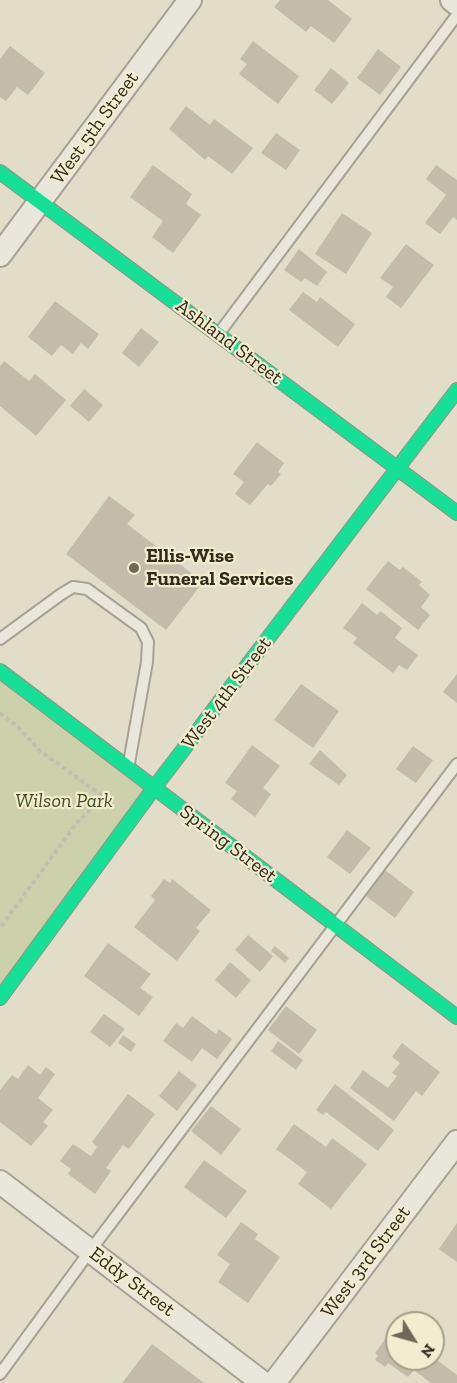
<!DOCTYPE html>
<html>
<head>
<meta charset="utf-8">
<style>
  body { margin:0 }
  #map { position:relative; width:457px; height:1383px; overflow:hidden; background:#e1ddc9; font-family:"Zilla Slab",serif }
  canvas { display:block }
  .north { position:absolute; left:385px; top:1311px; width:60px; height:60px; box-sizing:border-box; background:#f3ecce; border:2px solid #a69e87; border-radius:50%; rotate:127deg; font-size:16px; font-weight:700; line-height:24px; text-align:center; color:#322a1c }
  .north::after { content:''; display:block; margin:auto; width:21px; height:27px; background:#6f6959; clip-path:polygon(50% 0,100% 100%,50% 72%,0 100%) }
</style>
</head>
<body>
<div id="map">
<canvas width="457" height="1383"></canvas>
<div class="north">N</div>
</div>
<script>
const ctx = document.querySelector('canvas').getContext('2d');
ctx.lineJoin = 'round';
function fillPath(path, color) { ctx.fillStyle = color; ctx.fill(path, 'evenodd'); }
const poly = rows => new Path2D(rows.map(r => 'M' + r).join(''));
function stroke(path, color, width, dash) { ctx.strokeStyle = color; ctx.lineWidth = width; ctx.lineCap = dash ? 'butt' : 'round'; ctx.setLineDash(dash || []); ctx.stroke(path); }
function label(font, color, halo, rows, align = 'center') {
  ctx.font = font + ' "Zilla Slab",serif'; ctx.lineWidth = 4.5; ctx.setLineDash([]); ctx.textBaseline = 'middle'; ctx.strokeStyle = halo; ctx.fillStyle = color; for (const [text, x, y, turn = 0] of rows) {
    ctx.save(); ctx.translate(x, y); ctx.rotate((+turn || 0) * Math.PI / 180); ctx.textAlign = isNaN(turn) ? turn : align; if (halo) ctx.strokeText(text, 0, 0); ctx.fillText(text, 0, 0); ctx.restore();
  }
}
fillPath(poly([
  [0,671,154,788,0,998]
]), '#ccd1ac');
fillPath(poly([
  [280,0,328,0,352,19,334,43,311,26,306,32,274,7],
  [253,41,299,76,278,104,239,74,247,64,240,59],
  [10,46,45,73,28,95,17,87,6,101,0,97,0,59],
  [378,49,401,67,380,95,357,78],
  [331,68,349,83,332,104,314,90],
  [186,106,210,125,214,119,253,148,232,174,208,156,205,160,169,129],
  [276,133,300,150,286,170,261,153],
  [153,165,192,194,186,204,201,215,173,253,152,237,163,221,130,197],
  [436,165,457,180,457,220,453,217,440,234,425,223,446,195,426,179],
  [342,213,372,233,346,274,315,254],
  [406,244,434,265,401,308,386,297,393,287,380,278],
  [299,249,327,272,317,286,305,278,301,282,284,270],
  [303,292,317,302,320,297,355,324,338,347,289,310],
  [55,301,99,334,88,349,81,343,73,354,61,345,52,356,28,337],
  [141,328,159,342,139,367,122,353],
  [4,361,29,381,35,374,66,400,36,436,0,406,0,366],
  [84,389,103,405,89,422,70,406],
  [257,442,284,463,278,472,281,474,271,486,268,484,250,505,235,494,244,482,233,474],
  [109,496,135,515,127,524,203,582,166,630,66,554],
  [388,561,400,570,403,567,422,582,419,585,430,595,421,607,430,615,418,630,366,589],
  [362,603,377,615,380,611,402,628,395,638,418,655,407,670,399,665,393,673,353,643,357,638,343,628],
  [457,674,457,703,443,692],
  [301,684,339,711,313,748,274,720],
  [252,745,280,766,263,788,271,794,255,817,231,799,237,791,225,783],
  [413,746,433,760,416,783,396,769],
  [320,750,347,775,339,785,309,764],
  [347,830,371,848,350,874,327,857],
  [385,870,414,892,395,918,366,896],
  [164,879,170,883,172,879,211,910,196,928,200,931,177,961,134,927,155,900,151,896],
  [248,935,273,956,260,972,235,950],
  [108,943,151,974,140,988,153,997,139,1016,84,976],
  [275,946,289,958,285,963,271,951],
  [230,962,251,980,236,998,215,980],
  [286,1006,317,1030,299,1054,268,1030],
  [104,1014,125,1029,110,1047,90,1032],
  [192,1016,216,1034,219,1029,232,1039,217,1059,202,1048,192,1062,163,1041,176,1023,183,1028],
  [123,1035,136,1044,131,1052,118,1043],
  [278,1041,303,1060,296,1070,271,1051],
  [402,1043,440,1072,422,1096,416,1091,394,1121,350,1088,363,1070,388,1088,397,1076,392,1073,400,1063,392,1057],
  [28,1065,40,1075,46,1067,55,1074,38,1098,53,1110,43,1122,48,1126,31,1146,0,1122,0,1090,12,1075,18,1079],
  [179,1071,197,1085,177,1111,159,1096],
  [335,1084,394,1130,378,1151,326,1112,323,1115,316,1110],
  [128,1094,155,1114,129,1149,123,1145,106,1168,111,1171,95,1194,68,1174,71,1169,60,1161,73,1144,91,1156,97,1147,92,1142],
  [211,1106,241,1129,221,1155,191,1131],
  [294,1124,326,1147,332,1138,367,1164,331,1209,298,1184,307,1172,276,1149],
  [204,1160,247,1191,226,1218,184,1187],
  [241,1222,258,1234,255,1239,280,1257,248,1303,218,1282,230,1264,217,1255],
  [457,1223,457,1262,439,1249],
  [395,1326,397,1327,397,1359,433,1359,433,1357,457,1375,457,1383,431,1383,414,1370,408,1377,388,1363,385,1367,375,1360,378,1356,375,1353],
  [152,1344,204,1383,122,1383]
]), '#c4bbaa');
const lane = poly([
  [220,332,457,15],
  [0,639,60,595,73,587,87,589,141,628,148,642,147,662,129,763],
  [0,1374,90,1251,457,764]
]);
const street = poly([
  [452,0,457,4],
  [0,255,190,0],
  [0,1182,263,1383],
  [274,1383,457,1142]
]);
const fast = poly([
  [0,172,457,513],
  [0,671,457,1017],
  [0,998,154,788,457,390]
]);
stroke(lane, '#a6a193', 14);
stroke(street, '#a6a193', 26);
stroke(fast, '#959183', 16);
stroke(poly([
  [0,713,17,726,40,751,107,799,90,810,76,824,0,928]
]), '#c2beb2', 4, [4.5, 3]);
stroke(lane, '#e9e6db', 10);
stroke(street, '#e9e6db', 22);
stroke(fast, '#16e098', 14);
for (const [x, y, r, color] of [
  [134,568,6,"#6f6959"]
]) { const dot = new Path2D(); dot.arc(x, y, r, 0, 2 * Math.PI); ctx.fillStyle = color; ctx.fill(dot); stroke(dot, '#f3ecce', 2); }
label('20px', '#322a1c', '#f3ecce', [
  ["West 5th Street",95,128,-54],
  ["Ashland Street",229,342,37],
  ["West 4th Street",227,693,-53],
  ["Spring Street",228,844,37],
  ["West 3rd Street",366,1262,-53],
  ["Eddy Street",132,1282,37]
]);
label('bold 20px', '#322a1c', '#f3ecce', [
  ["Ellis-Wise",146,556],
  ["Funeral Services",146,579]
], 'left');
label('italic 20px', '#3e4e24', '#f3ecce', [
  ["Wilson Park",64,801]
]);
</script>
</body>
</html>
